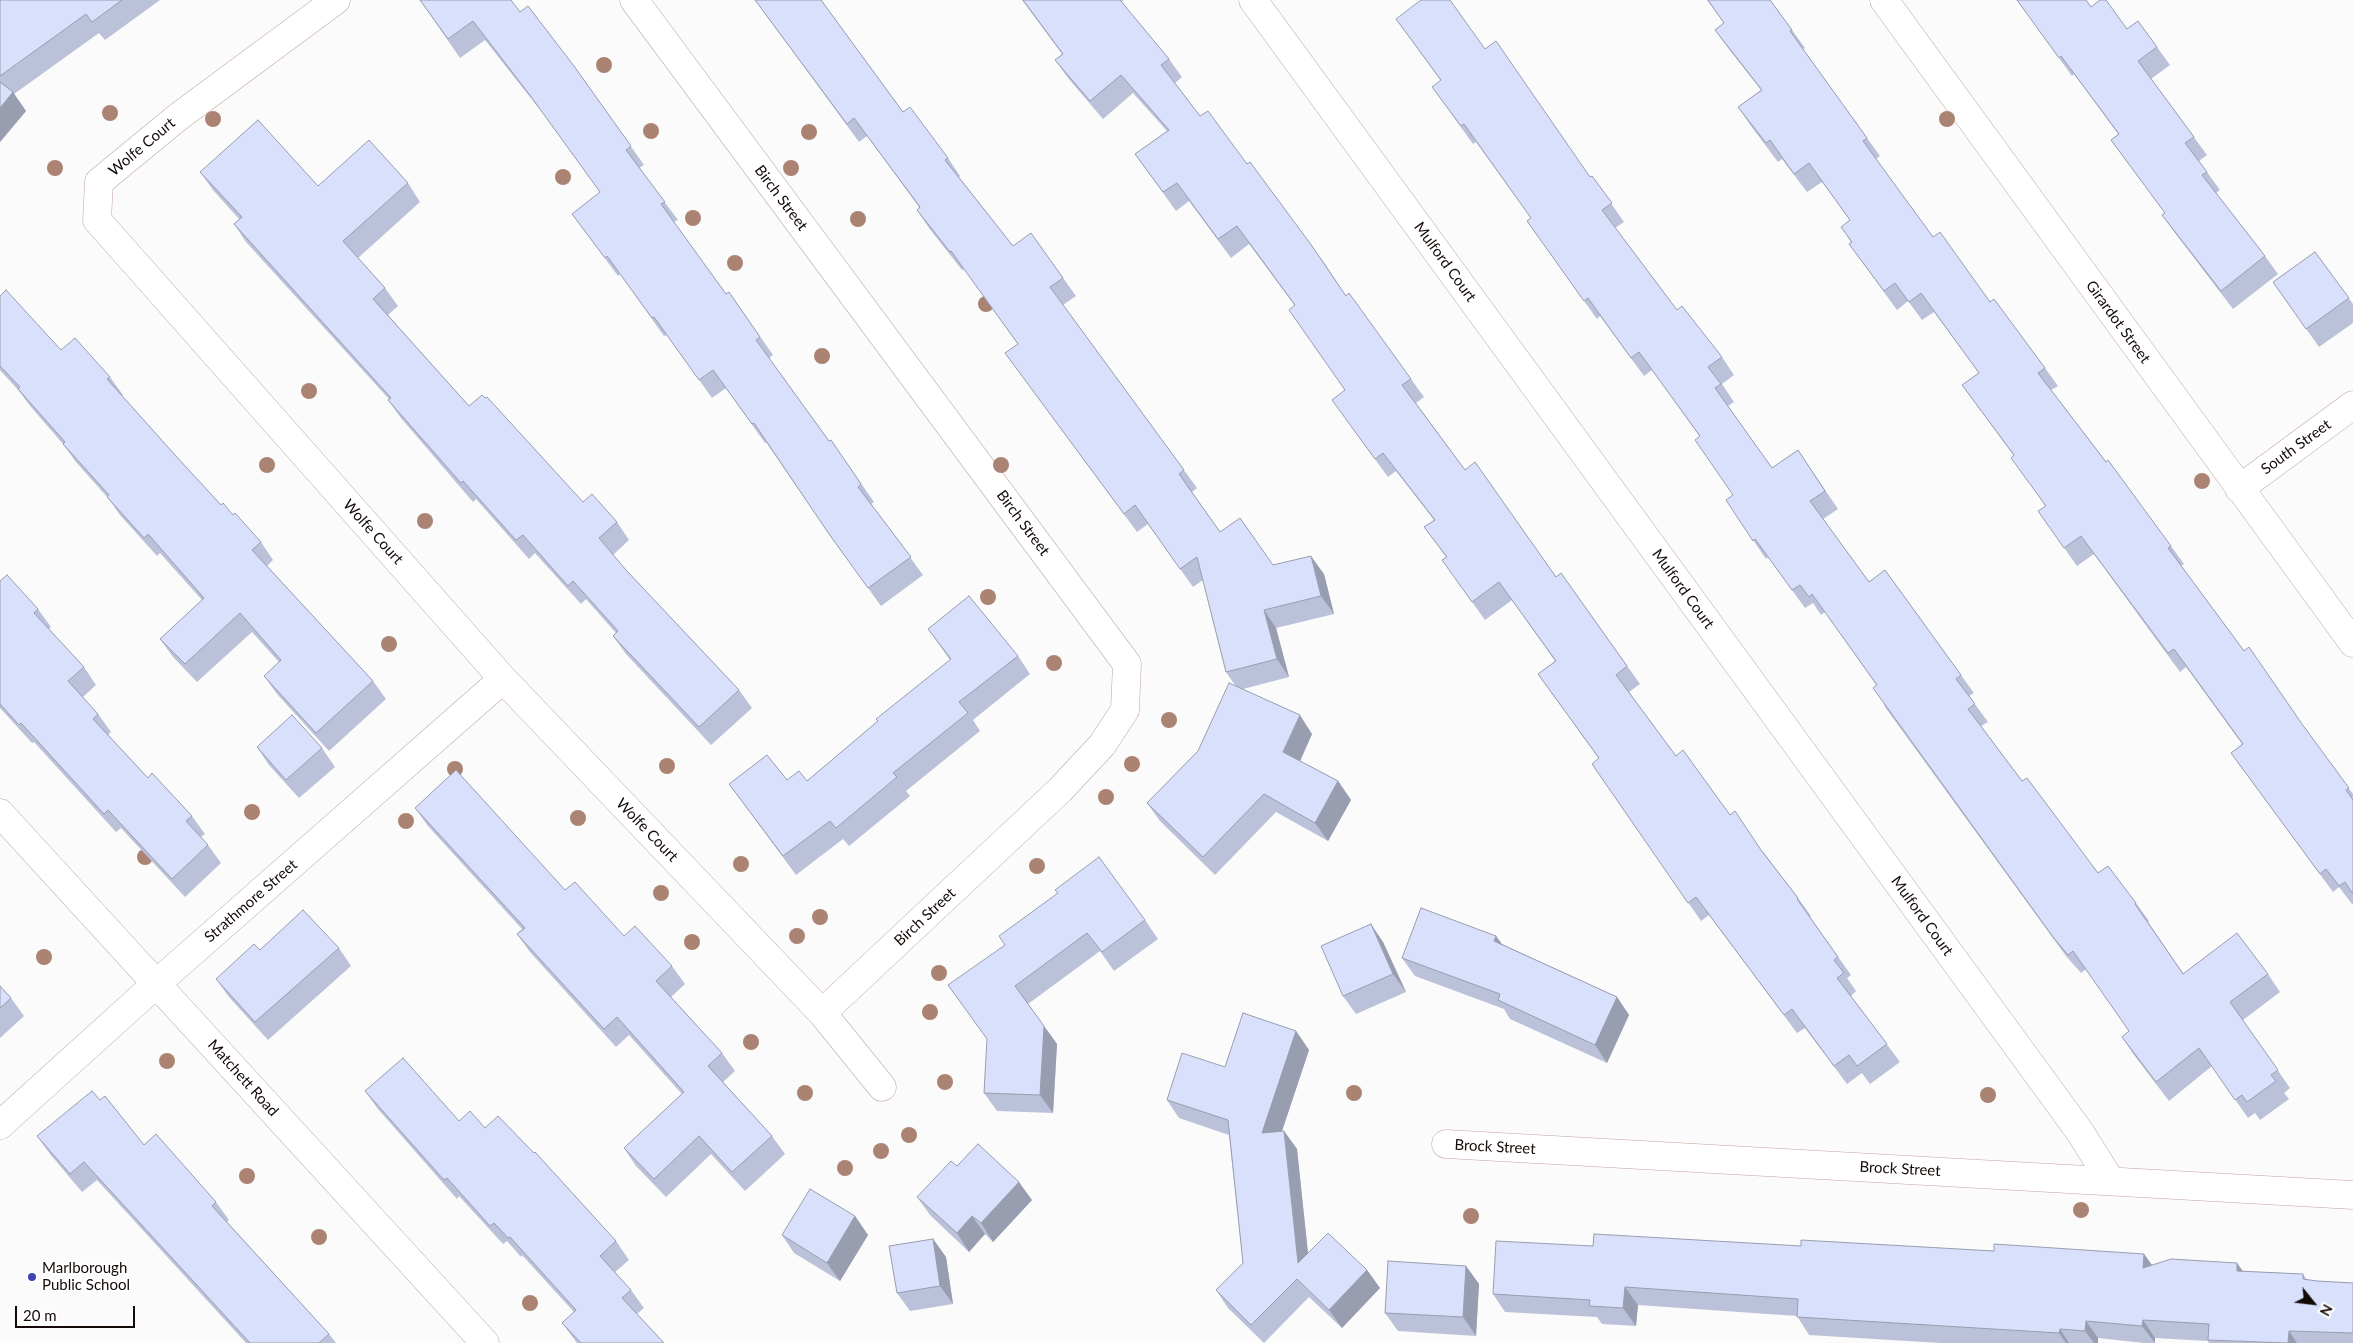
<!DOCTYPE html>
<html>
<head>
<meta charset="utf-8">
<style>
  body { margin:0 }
  #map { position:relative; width:2353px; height:1343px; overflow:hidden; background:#fbfbfb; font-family:Lato,sans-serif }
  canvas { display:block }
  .north { position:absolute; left:2288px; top:1278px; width:50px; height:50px; -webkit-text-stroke:4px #fff; paint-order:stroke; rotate:119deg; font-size:14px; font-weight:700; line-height:20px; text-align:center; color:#140a07 }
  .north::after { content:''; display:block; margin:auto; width:18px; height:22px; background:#140a07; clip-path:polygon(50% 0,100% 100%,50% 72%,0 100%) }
  .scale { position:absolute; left:15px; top:1306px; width:120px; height:22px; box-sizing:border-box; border:2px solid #140a07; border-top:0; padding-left:6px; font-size:15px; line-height:18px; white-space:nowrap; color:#140a07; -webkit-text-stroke:4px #fff; paint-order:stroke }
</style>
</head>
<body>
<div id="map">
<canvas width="2353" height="1343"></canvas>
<div class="north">N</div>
<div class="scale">20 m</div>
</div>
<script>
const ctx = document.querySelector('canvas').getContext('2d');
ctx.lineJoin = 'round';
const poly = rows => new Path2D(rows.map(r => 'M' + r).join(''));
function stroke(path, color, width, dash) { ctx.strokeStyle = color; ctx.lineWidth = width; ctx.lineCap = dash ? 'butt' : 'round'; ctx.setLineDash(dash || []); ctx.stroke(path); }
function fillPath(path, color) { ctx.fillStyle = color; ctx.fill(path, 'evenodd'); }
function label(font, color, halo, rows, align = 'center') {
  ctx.font = font + ' Lato,sans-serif'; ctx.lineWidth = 4; ctx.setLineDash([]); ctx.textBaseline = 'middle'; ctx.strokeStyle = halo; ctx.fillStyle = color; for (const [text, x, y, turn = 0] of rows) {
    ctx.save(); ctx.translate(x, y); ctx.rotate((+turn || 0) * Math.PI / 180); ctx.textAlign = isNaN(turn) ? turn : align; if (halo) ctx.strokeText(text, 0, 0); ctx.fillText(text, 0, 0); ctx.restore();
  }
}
const street = poly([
  [336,0,178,117,99,182,97,220,503,679,822,1013,882,1087],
  [634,0,1127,664,1125,710,1102,745,1060,790,822,1013],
  [1253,0,2080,1132,2110,1180],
  [1884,0,2353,643],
  [2239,489,2353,405],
  [0,813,485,1343],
  [0,1125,156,984,503,679],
  [1446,1144,2353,1195]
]);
stroke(street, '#c3a59b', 29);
stroke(street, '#fff', 28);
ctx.fillStyle = '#ab8372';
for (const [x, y] of [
  [604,65],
  [110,113],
  [213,119],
  [1947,119],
  [651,131],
  [809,132],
  [55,168],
  [791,168],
  [563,177],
  [693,218],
  [858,219],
  [735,263],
  [986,304],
  [822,356],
  [309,391],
  [267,465],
  [1001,465],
  [2202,481],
  [425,521],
  [988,597],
  [389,644],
  [1054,663],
  [1169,720],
  [1132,764],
  [667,766],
  [455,769],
  [1106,797],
  [252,812],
  [578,818],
  [406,821],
  [145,857],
  [741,864],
  [1037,866],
  [661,893],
  [820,917],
  [797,936],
  [692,942],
  [44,957],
  [939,973],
  [930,1012],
  [751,1042],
  [167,1061],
  [945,1082],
  [805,1093],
  [1354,1093],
  [1988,1095],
  [909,1135],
  [881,1151],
  [845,1168],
  [247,1176],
  [2081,1210],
  [1471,1216],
  [319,1237],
  [530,1303]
]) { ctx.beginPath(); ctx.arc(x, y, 8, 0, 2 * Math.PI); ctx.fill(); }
fillPath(poly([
  [0,0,160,0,105,40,99,33,14,94,26,111,0,142],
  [420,0,520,12,574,66,644,165,639,168,678,220,674,222,726,294,729,292,773,355,769,358,829,441,831,440,874,502,871,504,923,575,881,606,829,534,766,442,765,443,726,388,712,398,667,335,664,336,620,274,618,276,572,214,600,192,545,116,485,40,460,58],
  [755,0,821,0,903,112,948,158,960,176,959,177,1013,246,1031,233,1076,296,1063,305,1197,488,1192,492,1220,532,1273,565,1324,574,1334,614,1276,628,1289,677,1243,689,1312,734,1300,761,1338,781,1351,800,1328,841,1276,812,1215,875,1160,821,1147,803,1198,751,1235,685,1226,672,1203,580,1193,587,1148,524,1137,532,1005,353,1018,344,964,269,962,270,929,228,917,210,919,207,867,136,859,142],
  [1022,0,1124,0,1121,2,1169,59,1182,77,1175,83,1200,116,1247,164,1325,264,1346,296,1411,379,1424,397,1416,403,1465,470,1556,577,1561,573,1640,684,1629,692,1676,756,1764,853,1798,898,1811,916,1810,917,1851,975,1847,978,1856,991,1851,996,1900,1062,1870,1084,1862,1073,1847,1084,1805,1028,1797,1033,1709,915,1701,921,1592,764,1599,759,1538,674,1555,661,1512,600,1485,620,1442,560,1446,557,1424,527,1434,520,1396,471,1388,477,1345,418,1345,390,1295,306,1249,244,1231,258,1189,201,1176,211,1135,154,1167,131,1133,93,1103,119,1068,78,1055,60,1062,54],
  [1707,0,1770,0,1792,30,1805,48,1803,49,1880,156,1876,159,1933,237,1990,302,2045,368,2058,386,2051,390,2171,546,2184,564,2181,566,2236,640,2305,729,2353,794,2353,904,2352,904,2339,887,2333,892,2231,753,2242,744,2186,667,2180,672,2094,554,2077,566,2051,529,2045,506,2014,456,1962,385,1979,373,1934,312,1922,320,1908,301,1897,310,1849,244,1851,242,1841,227,1850,220,1822,182,1807,192,1782,159,1778,162,1751,126,1738,107,1761,90,1728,48,1715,30,1724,23],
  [2017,0,2086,0,2091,7,2127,29,2138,21,2170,65,2151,79,2207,155,2199,161,2220,190,2216,193,2265,256,2278,274,2233,309,2175,233,2162,215,2165,213,2111,140,2118,134,2074,74,2072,76],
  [1396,19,1485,49,1590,177,1592,176,1624,222,1615,228,1677,310,1722,357,1734,375,1722,384,1734,402,1728,406,1772,468,1798,450,1838,509,1823,519,1869,582,1885,570,1974,693,1969,696,1988,722,1981,726,2022,781,2098,873,2136,903,2149,921,2148,922,2183,973,2268,974,2280,992,2243,1020,2290,1088,2284,1093,2289,1099,2260,1120,2255,1113,2248,1118,2212,1066,2169,1101,2134,1055,2122,1037,2129,1031,2086,969,2081,973,2066,956,1885,707,1877,686,1825,612,1821,615,1813,603,1805,608,1768,557,1766,559,1726,500,1733,495,1700,437,1652,370,1644,376,1600,316,1597,319,1527,221,1531,218,1476,142,1473,144,1432,87,1441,81],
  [200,172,318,186,408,183,420,202,358,258,385,288,398,306,388,315,469,406,583,502,617,522,629,540,613,555,626,570,739,690,752,708,711,745,626,654,613,636,616,633,586,599,581,604,535,553,529,559,476,499,473,502,401,418,388,400,389,399,246,242,234,224,239,219,213,190],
  [2315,252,2353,304,2353,323,2319,347,2273,282],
  [0,296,61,350,110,377,123,395,122,396,175,455,221,505,233,515,261,542,273,560,267,566,373,681,386,699,329,751,277,694,264,676,279,662,252,632,197,682,173,657,160,639,202,600,160,553,157,556,120,515,108,498,76,462,63,444,31,407,19,391,0,370],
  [0,581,38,609,51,627,49,629,84,667,96,685,83,697,98,714,111,732,108,735,148,778,192,816,205,834,201,837,208,845,221,863,185,897,121,828,116,832,34,742,32,743,0,708],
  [928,629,1018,656,1030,674,973,720,980,731,906,791,910,796,849,846,843,839,796,875,729,784,807,781,950,660],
  [257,747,322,748,335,767,299,798,269,765],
  [415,808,565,890,624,936,672,966,685,984,671,997,722,1053,735,1071,723,1082,772,1136,785,1154,745,1191,711,1154,666,1197,636,1166,624,1148,682,1094,629,1035,616,1047,530,952,517,934,522,929,428,826],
  [1145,920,1158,939,1114,971,1100,951,1028,1004,1057,1044,1053,1113,997,1111,984,1093,1005,945],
  [1496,936,1502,944,1617,997,1629,1015,1607,1063,1510,1019,1504,1009,1415,976,1402,958],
  [1383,942,1406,992,1356,1014,1343,996],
  [339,948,351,966,268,1040,229,997,216,979,260,950],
  [0,986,11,998,24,1016,0,1038],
  [1296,1031,1309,1050,1282,1131,1284,1131,1297,1149,1308,1253,1367,1270,1380,1288,1342,1328,1309,1297,1264,1343,1228,1308,1216,1290,1243,1263,1229,1135,1179,1118,1167,1100,1225,1067],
  [365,1091,459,1121,485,1128,616,1241,629,1260,615,1272,631,1290,644,1308,637,1314,664,1343,577,1343,562,1323,574,1312,522,1255,521,1257,507,1241,503,1244,459,1196,457,1199,378,1109],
  [100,1100,144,1145,216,1202,229,1220,227,1222,329,1334,336,1343,246,1343,97,1180,82,1192,50,1154,37,1136],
  [957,1166,1032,1200,993,1242,985,1234,969,1252,930,1215,917,1197],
  [855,1216,868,1235,840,1281,794,1253,782,1235],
  [933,1239,946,1257,953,1304,910,1311,897,1293],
  [1593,1246,1801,1246,1994,1251,2144,1254,2152,1265,2243,1271,2303,1274,2307,1280,2317,1281,2353,1283,2353,1343,2209,1343,2208,1341,2155,1338,2155,1343,2144,1343,2098,1338,2098,1343,1941,1343,1809,1335,1797,1316,1638,1305,1636,1326,1602,1324,1597,1317,1505,1312,1493,1294],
  [1466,1266,1479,1284,1476,1336,1398,1331,1385,1313]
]), '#bbc1d8');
fillPath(poly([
  [13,92,26,111,0,142,0,108],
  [1311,556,1324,574,1334,614,1321,596],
  [1264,610,1276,628,1289,677,1277,659],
  [1300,715,1312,734,1296,770,1283,752],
  [1338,781,1351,800,1328,841,1315,823],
  [1371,924,1383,942,1406,992,1393,974],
  [1496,936,1509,954,1494,941],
  [1617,997,1629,1015,1607,1063,1595,1045],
  [1044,1026,1057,1044,1053,1113,1040,1095],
  [1296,1031,1309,1050,1275,1152,1262,1133],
  [1284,1131,1297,1149,1311,1282,1298,1263],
  [1019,1182,1032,1200,993,1242,981,1223],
  [855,1216,868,1235,840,1281,827,1263],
  [972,1216,985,1234,969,1252,957,1233],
  [933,1239,946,1257,953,1304,940,1286],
  [2144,1254,2156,1271,2143,1268],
  [2237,1263,2250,1281,2237,1271],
  [1466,1266,1479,1284,1476,1336,1463,1317],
  [1367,1270,1380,1288,1342,1328,1329,1310],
  [1625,1287,1638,1305,1636,1326,1623,1308],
  [2143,1320,2155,1338,2155,1343,2142,1326],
  [2086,1321,2098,1338,2098,1343,2094,1343,2085,1331],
  [2060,1329,2069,1343,2066,1343,2059,1333],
  [2289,1331,2297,1343,2288,1343]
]), '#989db0');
const building = poly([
  [0,0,122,0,92,22,86,14,0,76,0,0],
  [420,0,511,0,520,12,528,6,574,66,631,146,626,150,665,202,661,204,726,294,729,292,760,337,756,340,829,441,831,440,861,484,858,487,911,557,868,588,829,534,754,423,752,424,713,370,699,380,654,317,652,318,607,256,605,258,572,214,600,192,532,98,473,21,448,39,420,0],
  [755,0,821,0,903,112,910,107,948,158,945,160,1013,246,1031,233,1063,278,1050,287,1184,470,1179,474,1220,532,1240,518,1273,565,1311,556,1321,596,1264,610,1277,659,1226,672,1197,557,1180,569,1135,505,1124,514,1005,353,1018,344,951,251,950,252,917,210,920,207,854,118,847,124,755,0],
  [1023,0,1120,0,1169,59,1161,65,1200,116,1208,111,1247,164,1250,162,1312,246,1346,296,1349,293,1411,379,1402,385,1465,470,1475,462,1556,577,1561,573,1627,666,1616,675,1676,756,1683,750,1730,815,1735,811,1761,850,1798,898,1797,899,1838,957,1834,960,1844,973,1837,978,1887,1044,1857,1066,1849,1055,1834,1066,1792,1009,1784,1015,1696,897,1688,903,1592,764,1599,758,1538,674,1556,661,1499,582,1472,602,1442,560,1447,557,1424,527,1435,520,1383,453,1375,459,1332,400,1345,390,1289,310,1295,305,1237,226,1218,239,1177,183,1163,192,1135,154,1169,130,1121,75,1090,101,1055,60,1063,54,1023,0],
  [1421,0,1450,0,1485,49,1496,41,1590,177,1592,176,1612,203,1602,210,1677,310,1682,306,1722,357,1708,367,1721,384,1715,388,1772,468,1798,450,1825,491,1810,501,1869,582,1885,570,1961,675,1956,679,1975,704,1968,709,2022,781,2027,778,2098,873,2108,866,2136,903,2135,904,2183,974,2237,933,2268,974,2230,1002,2278,1070,2271,1075,2276,1081,2247,1102,2242,1095,2235,1100,2199,1048,2156,1082,2122,1037,2129,1031,2073,951,2068,955,2053,937,1873,688,1877,685,1812,594,1809,597,1800,585,1792,590,1755,539,1753,541,1726,500,1733,495,1695,440,1700,436,1639,352,1631,358,1588,298,1584,301,1527,221,1531,218,1464,124,1461,126,1432,87,1441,80,1396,19,1421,0],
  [1708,0,1770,0,1792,30,1790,31,1867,138,1863,141,1933,237,1940,232,1990,302,1994,299,2045,368,2038,373,2106,462,2108,460,2171,546,2168,548,2236,640,2244,651,2249,647,2302,724,2349,788,2346,790,2353,800,2353,894,2345,882,2339,886,2326,869,2320,874,2231,753,2243,744,2174,649,2168,653,2081,536,2064,548,2038,511,2046,506,2011,458,2014,455,1962,385,1979,373,1921,293,1909,302,1895,283,1884,291,1849,244,1852,242,1841,227,1850,220,1809,163,1794,174,1770,140,1766,143,1738,107,1762,90,1715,30,1724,23,1708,0],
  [2017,0,2086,0,2091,7,2100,0,2106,0,2127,29,2138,21,2157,47,2138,61,2194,137,2185,143,2207,172,2202,175,2265,256,2221,291,2162,215,2165,213,2111,140,2119,134,2061,56,2059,58,2017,0],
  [0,82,13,92,0,108,0,82],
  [258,120,318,186,369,140,408,183,343,241,385,288,373,299,469,406,482,395,485,398,487,397,583,502,592,494,617,522,599,538,626,570,739,690,699,727,613,636,618,631,573,581,568,586,523,535,516,540,463,481,461,483,388,400,391,398,234,224,242,217,200,172,258,120],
  [2315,252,2349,298,2306,329,2273,282,2315,252],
  [6,290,61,350,75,338,110,377,107,379,175,455,221,505,223,503,233,515,235,513,261,542,252,550,373,681,316,733,264,676,281,660,240,613,185,664,160,639,204,598,148,534,144,538,107,497,109,495,63,444,65,442,18,389,20,387,0,366,0,296,6,290],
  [7,575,38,609,34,613,84,667,68,681,98,714,93,719,148,778,152,773,192,816,186,821,208,845,172,879,108,810,104,814,21,723,19,725,0,704,0,581,7,575],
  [969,596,1018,656,959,702,968,713,893,773,897,777,836,828,830,821,783,856,729,784,767,755,787,780,799,771,807,781,878,721,876,719,951,659,928,629,969,596],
  [1229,683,1300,715,1283,752,1338,781,1315,823,1264,794,1203,857,1147,803,1198,751,1229,683],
  [292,715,322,748,286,780,257,747,292,715],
  [456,770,565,890,575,882,624,936,635,926,672,966,656,981,722,1053,708,1066,772,1136,732,1172,699,1136,654,1179,624,1148,684,1092,617,1017,604,1029,517,934,525,928,415,808,456,770],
  [1099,857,1145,920,1102,952,1087,933,1015,986,1044,1026,1040,1095,984,1093,987,1039,948,985,1005,945,999,936,1058,893,1055,890,1099,857],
  [1421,908,1496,936,1494,941,1617,997,1595,1045,1498,1000,1500,994,1402,958,1421,908],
  [303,910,339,948,255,1022,216,979,254,944,260,950,303,910],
  [1371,924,1393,974,1343,996,1321,946,1371,924],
  [0,986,11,998,0,1008,0,986],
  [1243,1013,1296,1031,1262,1133,1284,1131,1298,1263,1328,1233,1367,1270,1329,1310,1297,1279,1251,1325,1216,1290,1243,1263,1228,1120,1167,1100,1182,1053,1225,1067,1243,1013],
  [403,1058,459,1121,470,1111,485,1128,498,1116,534,1153,535,1152,616,1241,600,1256,631,1290,622,1298,664,1343,581,1343,562,1323,576,1310,510,1237,508,1238,494,1223,490,1226,447,1178,444,1180,365,1091,403,1058],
  [92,1091,100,1100,105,1096,144,1145,156,1134,216,1202,212,1206,329,1334,319,1343,250,1343,84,1162,70,1174,37,1136,92,1091],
  [978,1144,1019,1182,981,1223,972,1216,957,1233,917,1197,951,1161,957,1166,978,1144],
  [810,1189,855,1216,827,1263,782,1235,810,1189],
  [1594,1234,1801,1246,1801,1240,1994,1251,1994,1244,2144,1254,2143,1268,2171,1259,2237,1263,2237,1271,2303,1274,2303,1279,2317,1281,2353,1283,2353,1333,2289,1331,2288,1343,2208,1340,2209,1324,2143,1320,2142,1326,2086,1321,2085,1331,2060,1329,2059,1333,1797,1317,1798,1299,1625,1287,1623,1308,1589,1306,1590,1300,1493,1294,1496,1241,1593,1246,1594,1234],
  [933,1239,940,1286,897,1293,889,1246,933,1239],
  [1388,1261,1466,1266,1463,1317,1385,1313,1388,1261]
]);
fillPath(building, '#d9e0fb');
stroke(building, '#989db0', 1);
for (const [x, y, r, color] of [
  [32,1277,5,"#3e43b7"]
]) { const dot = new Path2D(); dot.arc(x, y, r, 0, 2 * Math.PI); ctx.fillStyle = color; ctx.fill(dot); stroke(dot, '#fff', 2); }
label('15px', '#140a07', '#fff', [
  ["Wolfe Court",142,147,-40],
  ["Birch Street",781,198,53],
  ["Mulford Court",1445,262,54],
  ["Girardot Street",2118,322,54],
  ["South Street",2296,447,-36],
  ["Birch Street",1023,523,53],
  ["Wolfe Court",373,532,48],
  ["Mulford Court",1683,589,54],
  ["Wolfe Court",647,830,46],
  ["Strathmore Street",251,901,-41],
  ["Mulford Court",1922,916,54],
  ["Birch Street",925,917,-43],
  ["Matchett Road",243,1078,48],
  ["Brock Street",1495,1147,3],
  ["Brock Street",1900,1169,3]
]);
label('15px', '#140a07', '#fff', [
  ["Marlborough",42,1268],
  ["Public School",42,1285]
], 'left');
</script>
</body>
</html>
